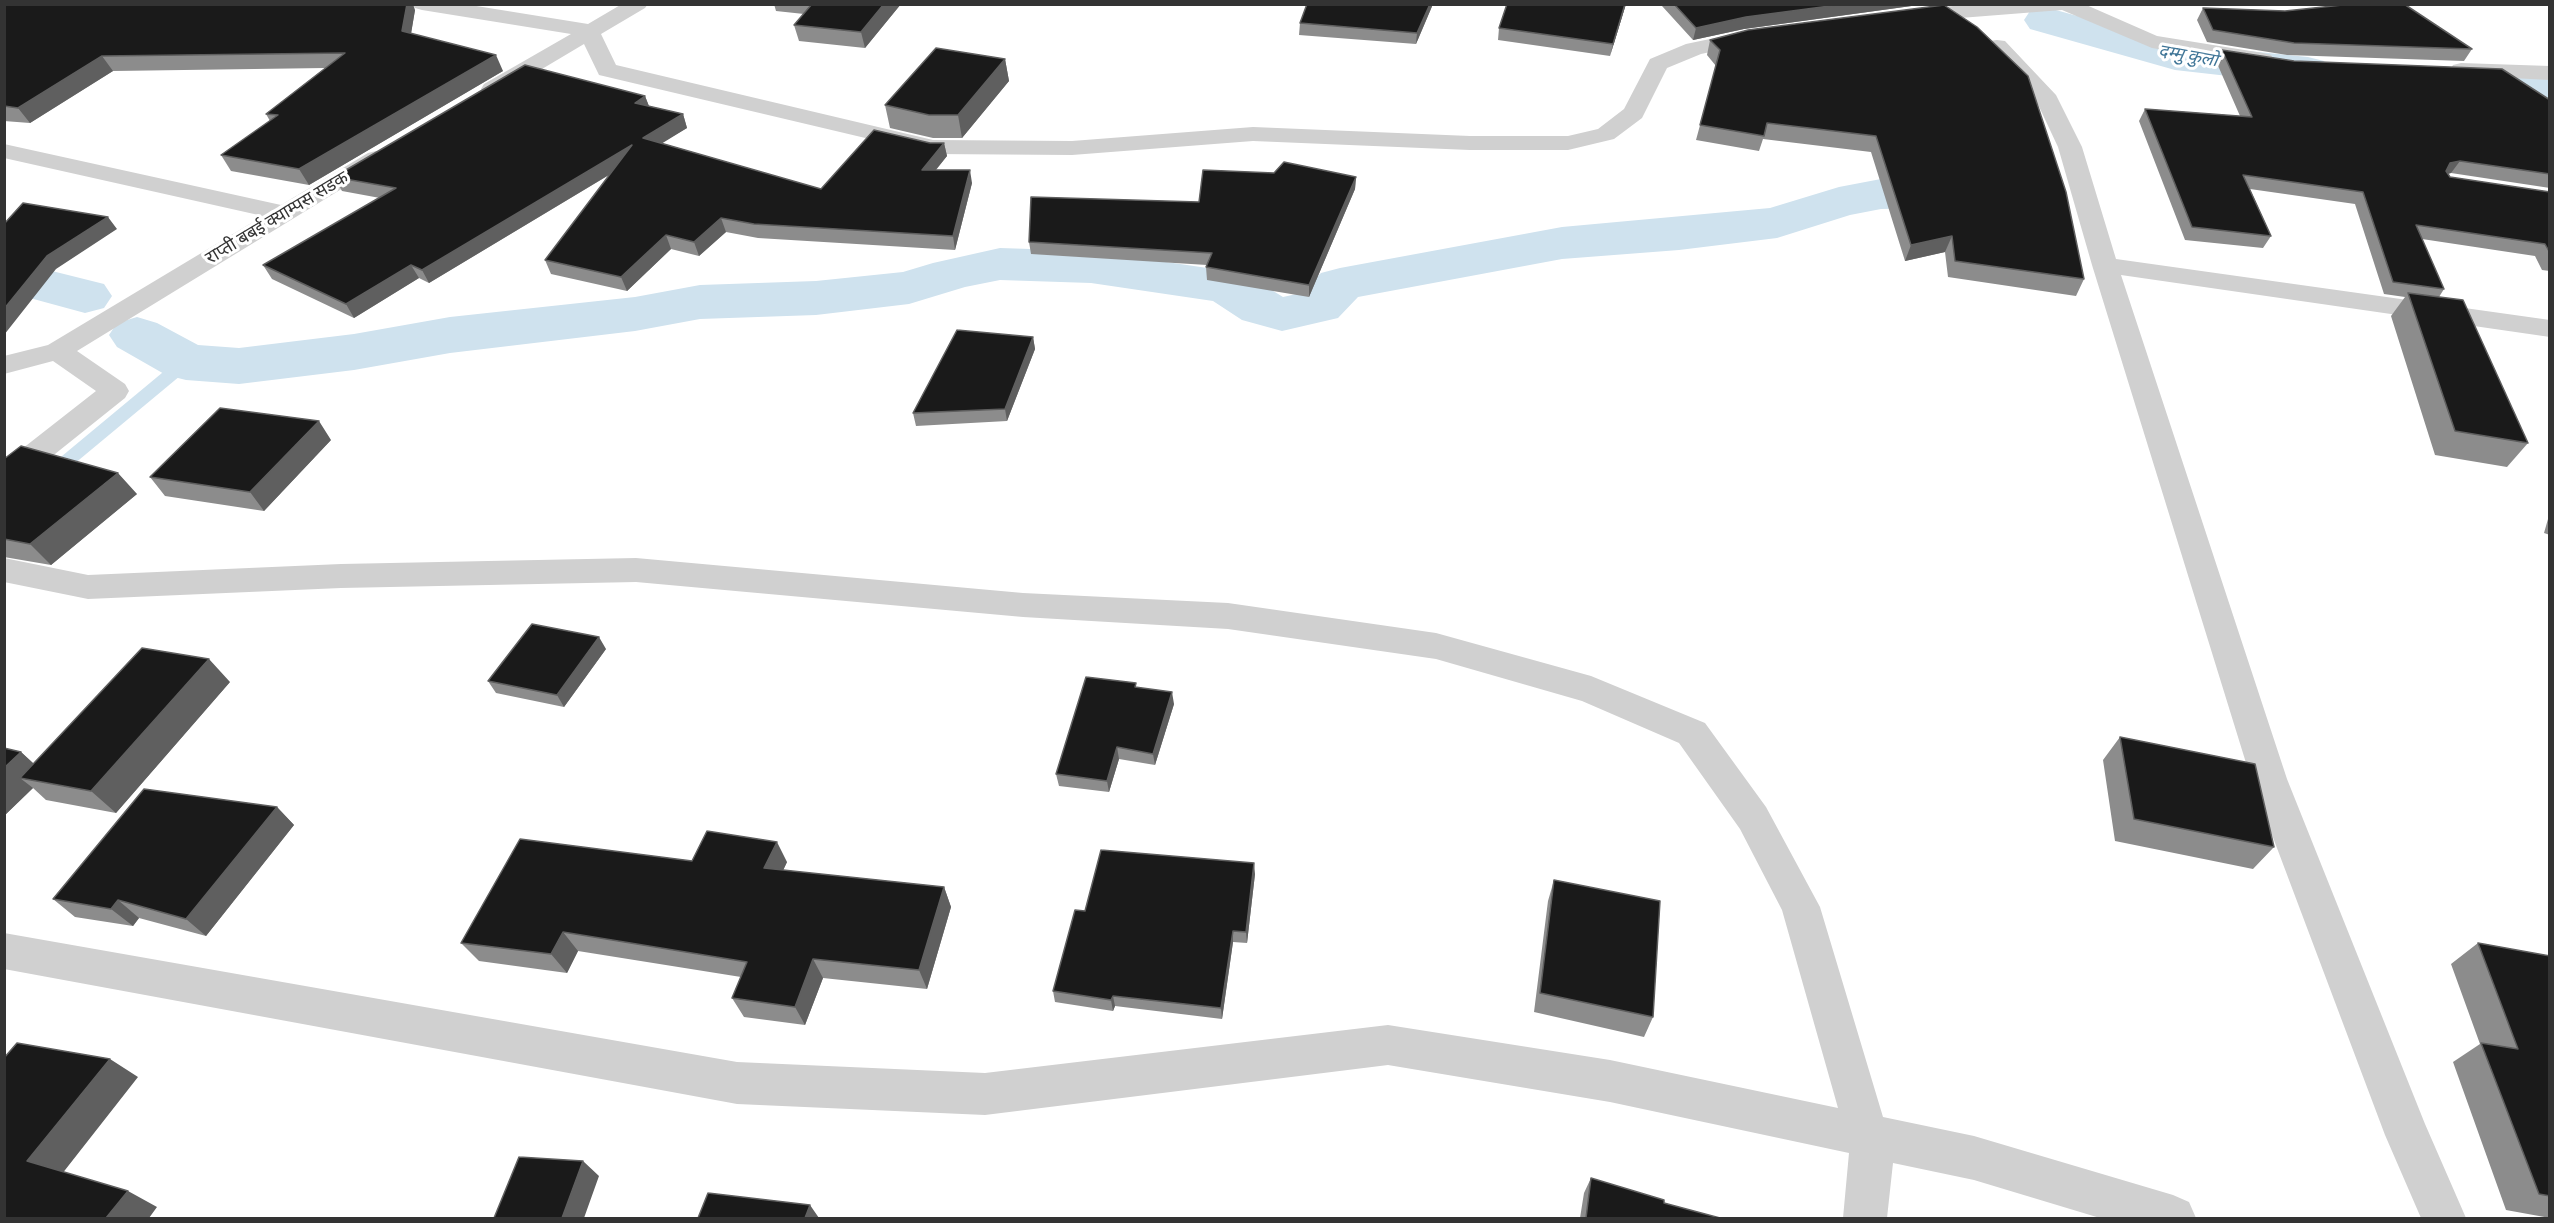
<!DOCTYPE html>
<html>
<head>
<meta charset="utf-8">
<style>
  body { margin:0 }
  #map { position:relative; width:2554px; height:1223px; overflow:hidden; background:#fff; font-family:Cabin,sans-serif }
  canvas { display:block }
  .frame { position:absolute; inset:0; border:6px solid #333; pointer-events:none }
</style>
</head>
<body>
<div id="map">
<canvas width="2554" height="1223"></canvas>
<div class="frame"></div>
</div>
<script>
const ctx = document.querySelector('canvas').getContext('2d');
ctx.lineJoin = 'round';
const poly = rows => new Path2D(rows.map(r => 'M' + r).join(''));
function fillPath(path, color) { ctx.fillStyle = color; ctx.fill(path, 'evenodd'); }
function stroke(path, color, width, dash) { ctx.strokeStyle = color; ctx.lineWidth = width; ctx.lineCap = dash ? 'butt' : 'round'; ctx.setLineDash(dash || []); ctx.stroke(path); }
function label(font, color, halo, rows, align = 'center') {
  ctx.font = font + ' Cabin,"Noto Sans Devanagari",sans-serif'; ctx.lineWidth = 6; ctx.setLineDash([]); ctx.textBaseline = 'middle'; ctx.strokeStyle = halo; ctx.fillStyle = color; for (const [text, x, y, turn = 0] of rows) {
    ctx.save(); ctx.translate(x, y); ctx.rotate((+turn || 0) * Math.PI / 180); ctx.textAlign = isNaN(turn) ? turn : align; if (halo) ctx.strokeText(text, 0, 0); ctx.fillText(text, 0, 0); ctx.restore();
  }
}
fillPath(poly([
  [186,357,192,358,194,362,192,366,56,479,50,481,44,479,41,475,44,471,180,358,186,357]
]), '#cfe2ee');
fillPath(poly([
  [2045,7,2178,44,2308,57,2324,61,2331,71,2324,81,2308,85,2175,70,2030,29,2024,20,2030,11,2045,7],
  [2437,66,2550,74,2550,102,2437,94,2421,90,2414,80,2421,70,2437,66],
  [1937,138,1954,143,1961,153,1970,178,1962,188,1945,204,1927,208,1881,209,1850,215,1777,238,1679,250,1562,259,1358,297,1338,318,1282,331,1242,320,1213,301,1091,283,1000,280,965,287,909,304,816,315,700,319,635,331,450,353,354,370,239,384,186,380,166,375,117,347,109,335,117,323,137,317,157,323,198,345,239,348,354,334,450,317,635,297,700,285,816,281,903,272,933,263,1000,248,1091,251,1228,271,1247,275,1283,297,1301,293,1321,273,1340,268,1562,227,1770,208,1839,187,1881,179,1914,178,1919,174,1913,153,1920,143,1937,138],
  [4,259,104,284,112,296,104,308,85,313,4,291,4,259]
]), '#cfe2ee');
fillPath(poly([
  [412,4,464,4,588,24,622,4,648,4,645,8,601,34,616,65,933,140,1072,141,1253,127,1470,136,1568,136,1598,129,1624,109,1650,59,1686,44,1753,30,1761,31,1764,36,1761,41,1701,54,1667,68,1642,118,1614,139,1568,150,1470,150,1253,141,1072,155,933,154,599,75,584,44,500,94,492,96,484,94,481,89,484,84,571,34,422,10,415,8,412,4],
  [1976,4,2084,4,2157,36,2263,53,2271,55,2274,60,2271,65,2263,67,2152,48,2062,10,1909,22,1902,20,1899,16,1902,12,1909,10,1976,4],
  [1997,40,2005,41,2056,95,2082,147,2116,259,2550,320,2550,337,2121,275,2287,779,2425,1124,2466,1218,2421,1218,2385,1135,2251,779,2092,265,2058,147,2035,98,1986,46,1989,41,1997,40],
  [2461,63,2550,66,2550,80,2453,75,2450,70,2453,65,2461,63],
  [4,144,281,205,368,153,376,151,384,153,388,158,384,163,77,351,125,384,129,391,125,398,15,486,4,489,4,463,96,391,53,361,4,374,4,356,48,345,263,216,4,158,4,144],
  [4,558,88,575,341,564,636,558,1023,593,1228,603,1436,633,1591,676,1705,723,1766,807,1820,907,1883,1117,1974,1136,2173,1195,2189,1202,2196,1218,2100,1218,1974,1180,1893,1163,1887,1218,1843,1218,1849,1153,1610,1102,1388,1065,985,1115,737,1104,4,969,4,933,737,1062,985,1073,1388,1025,1610,1060,1838,1108,1782,910,1740,829,1679,743,1582,701,1436,659,1228,629,1023,617,636,582,341,588,88,599,4,582,4,558]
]), '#d0d0d0');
fillPath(poly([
  [4,4,415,10,411,33,503,71,309,185,231,171,221,155,270,121,266,114,325,68,113,71,30,123,4,121],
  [774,4,901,4,865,48,799,41,794,25,804,14,776,11],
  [1433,4,1416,44,1299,35,1300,23],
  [1507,4,1626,4,1610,56,1498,40,1499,28],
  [1662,4,1926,4,1744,29,1693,40,1662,6],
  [2203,8,2285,11,2472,49,2464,61,2287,55,2207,42,2197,20],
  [1748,30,2084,279,2076,296,1948,277,1945,252,1905,261,1871,152,1763,139,1759,151,1696,140,1716,66,1707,55,1710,40],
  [2222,50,2294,61,2550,100,2550,188,2451,173,2448,174,2450,177,2550,192,2550,271,2542,270,2535,256,2422,239,2444,289,2439,297,2528,443,2507,467,2435,455,2391,316,2405,297,2384,294,2355,204,2250,189,2271,236,2263,248,2185,240,2139,121,2145,109,2240,116,2216,61],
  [1005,59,1009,81,962,138,933,138,890,128,885,105],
  [645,96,649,106,683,114,687,128,661,143,821,189,930,143,944,143,947,156,936,170,972,183,955,250,758,238,726,232,699,256,671,249,627,291,551,274,545,260,609,175,429,283,419,278,354,318,272,279,263,265,380,198,342,191,334,177],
  [1356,177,1355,189,1309,297,1207,280,1206,267,1207,265,1031,254,1029,242,1199,202],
  [1033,337,1035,349,1007,421,916,426,913,413],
  [331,440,264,511,165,496,150,477],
  [4,457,6,458,137,494,51,565,4,557],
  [2550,512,2550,535,2544,533],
  [606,649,564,707,496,693,488,681],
  [230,682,116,813,46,800,33,788,4,816,21,752,34,764],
  [1136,683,1136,687,1174,704,1155,765,1119,759,1109,792,1059,786,1056,774],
  [2120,737,2274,847,2253,869,2115,841,2103,760],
  [277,807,294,825,206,936,139,918,133,926,75,917,53,899],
  [692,861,787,862,783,870,944,887,951,907,927,989,823,978,805,1025,744,1017,732,998,741,977,578,951,567,973,479,961,461,943],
  [1255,874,1247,943,1233,942,1222,1019,1115,1006,1113,1011,1055,1002,1053,991,1085,911],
  [1554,880,1653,1017,1644,1037,1534,1012,1548,901],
  [2478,943,2550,956,2550,1218,2506,1210,2453,1062,2480,1044,2451,964],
  [1591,1178,1664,1203,1720,1218,1580,1218,1584,1193]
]), '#8c8c8c');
fillPath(poly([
  [407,4,413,4,415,10,409,46,402,31],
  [884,4,901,4,865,48,861,32],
  [1430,4,1433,4,1416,44,1417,33],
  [1625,4,1626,4,1610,56,1613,44],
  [1845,4,1926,4,1744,29,1693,40,1696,28,1746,17],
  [496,55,503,71,309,185,299,169],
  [102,56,113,71,30,123,18,108],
  [1005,59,1009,81,962,138,958,115],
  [645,96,650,109,635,103],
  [683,114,687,128,648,152,643,138],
  [944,143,947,156,925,183,922,170],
  [632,145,637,158,429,283,422,270],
  [2460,161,2451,173,2442,175,2450,163],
  [970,170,972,183,955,250,953,236],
  [1356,177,1355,189,1309,297,1309,285],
  [108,217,117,229,56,269,4,335,4,309,47,256],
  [721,218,726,232,699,256,694,242],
  [666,235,671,249,627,291,621,277],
  [1952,236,1945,252,1905,261,1911,245],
  [411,265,419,278,354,318,346,304],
  [1033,337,1035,349,1007,421,1005,409],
  [319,421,331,440,264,511,250,492],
  [118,473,137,494,51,565,30,544],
  [599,637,606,649,564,707,557,695],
  [209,659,230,682,116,813,91,791],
  [1172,692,1174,704,1155,765,1153,754],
  [1117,747,1119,759,1109,792,1107,781],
  [21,752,46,775,20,778,33,788,4,816,4,768],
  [277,807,294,825,206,936,186,919],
  [777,842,787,862,775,888,764,868],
  [1254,863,1255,874,1247,943,1246,932],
  [944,887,951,907,927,989,919,970],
  [118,900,139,918,133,926,111,909],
  [1233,931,1233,942,1222,1019,1221,1008],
  [563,932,578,951,567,973,551,954],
  [813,959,823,978,805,1025,795,1007],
  [1113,996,1115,1006,1113,1011,1111,1000],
  [110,1059,138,1077,58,1179,27,1161],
  [583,1161,599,1176,584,1218,562,1218],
  [128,1191,157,1207,149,1218,106,1218],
  [810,1205,819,1218,805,1218]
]), '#5f5f5f');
const building = poly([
  [4,4,407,4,402,31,496,55,299,169,221,155,278,115,266,114,345,53,102,56,18,108,4,106,4,4],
  [812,4,884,4,861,32,794,25,812,4],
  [1307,4,1430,4,1417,33,1300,23,1307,4],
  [1507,4,1625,4,1613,44,1499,28,1507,4],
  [1674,4,1845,4,1746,17,1696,28,1674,4],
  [2352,4,2404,4,2472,49,2294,43,2213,30,2203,8,2285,11,2352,4],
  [1944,5,1977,27,2028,76,2066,192,2084,279,1955,261,1952,236,1911,245,1876,136,1767,123,1764,136,1700,125,1720,50,1710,40,1748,30,1944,5],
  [936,48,1005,59,958,115,929,115,885,105,936,48],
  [2222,50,2294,61,2502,69,2550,100,2550,174,2460,161,2450,163,2446,171,2450,177,2550,192,2550,253,2545,244,2416,225,2444,289,2393,282,2363,192,2243,175,2271,236,2192,227,2145,109,2252,117,2222,50],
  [525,65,645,96,635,103,683,114,643,138,821,189,874,130,930,143,944,143,922,170,970,170,953,236,754,224,721,218,694,242,666,235,621,277,545,260,632,145,422,270,411,265,346,304,263,265,396,188,334,177,525,65],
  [1284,162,1356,177,1309,285,1206,267,1212,253,1029,242,1031,197,1199,202,1203,170,1274,173,1284,162],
  [23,203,108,217,47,256,4,309,4,224,23,203],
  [2408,293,2463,300,2528,443,2455,431,2408,293],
  [957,330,1033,337,1005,409,913,413,957,330],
  [220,408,319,421,250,492,150,477,220,408],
  [21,446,118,473,30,544,4,539,4,459,21,446],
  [532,624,599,637,557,695,488,681,532,624],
  [142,648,209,659,91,791,20,778,142,648],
  [1086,677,1136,683,1135,687,1172,692,1153,754,1117,747,1107,781,1056,774,1086,677],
  [2120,737,2255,764,2274,847,2134,819,2120,737],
  [4,748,21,752,4,768,4,748],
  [144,789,277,807,186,919,118,900,111,909,53,899,144,789],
  [707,831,777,842,764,868,944,887,919,970,813,959,795,1007,732,998,747,962,563,932,551,954,461,943,520,839,692,861,707,831],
  [1101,850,1254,863,1246,932,1233,931,1221,1008,1113,996,1111,1000,1053,991,1075,910,1085,911,1101,850],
  [1554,880,1660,901,1653,1017,1540,993,1554,880],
  [2478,943,2550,956,2550,1196,2539,1194,2481,1043,2518,1049,2478,943],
  [17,1043,110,1059,27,1161,128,1191,106,1218,4,1218,4,1058,17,1043],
  [519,1157,583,1161,562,1218,494,1218,519,1157],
  [1591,1178,1664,1200,1664,1203,1720,1218,1586,1218,1591,1178],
  [708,1193,810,1205,805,1218,698,1218,708,1193]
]);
fillPath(building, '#1a1a1a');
stroke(building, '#5f5f5f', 1.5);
label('italic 18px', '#3f7597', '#fff', [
  ["दम्मु कुलो",2188,56,10]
]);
label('18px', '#333', '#fff', [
  ["राप्ती बबई क्याम्पस सडक",277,218,-31]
]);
</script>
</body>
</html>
